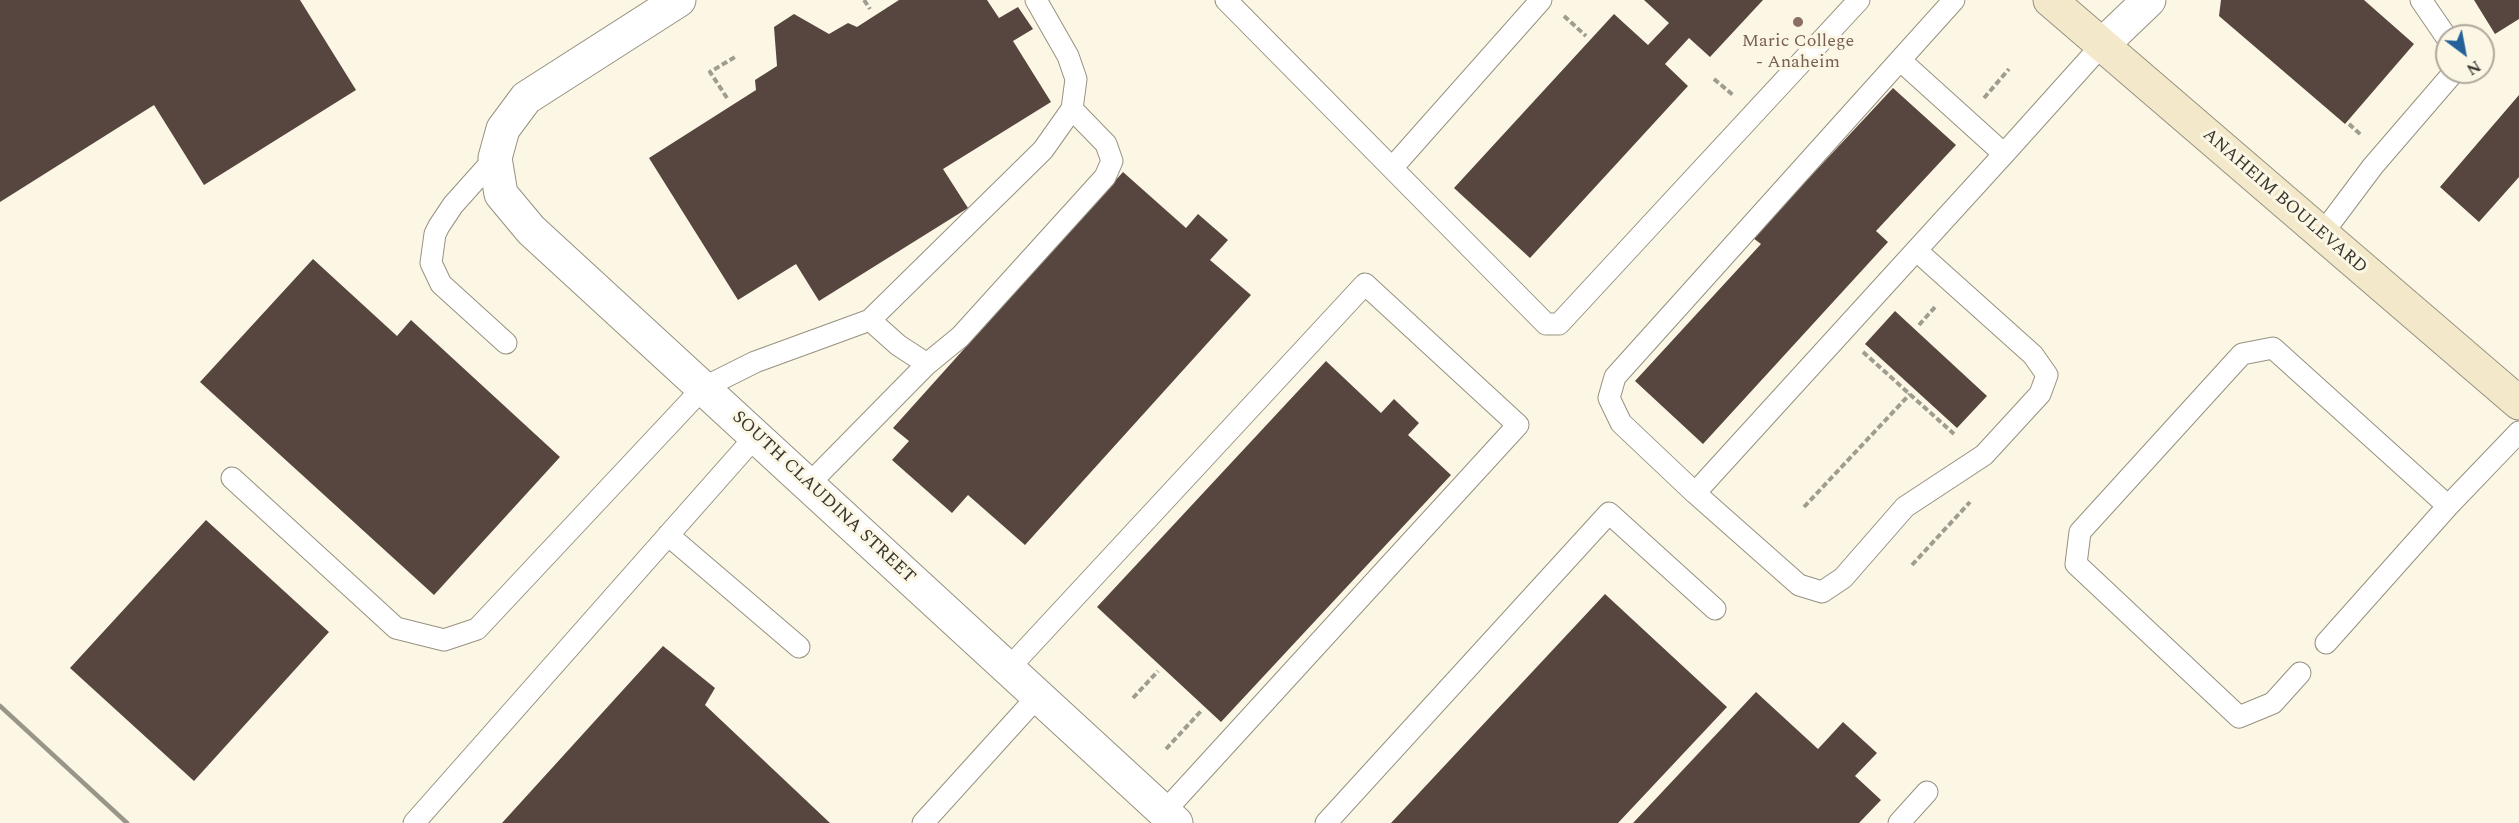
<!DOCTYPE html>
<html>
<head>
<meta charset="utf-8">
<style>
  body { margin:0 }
  #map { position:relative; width:2519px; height:823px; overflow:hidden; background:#fcf6e4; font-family:Spectral,serif }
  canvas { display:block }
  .north { position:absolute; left:2435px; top:24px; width:60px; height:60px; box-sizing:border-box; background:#fcf6e4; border:2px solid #aea99c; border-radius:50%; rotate:148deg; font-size:16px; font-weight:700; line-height:24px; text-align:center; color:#38362f }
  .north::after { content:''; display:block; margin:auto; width:21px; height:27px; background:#236198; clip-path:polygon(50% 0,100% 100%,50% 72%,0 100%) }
</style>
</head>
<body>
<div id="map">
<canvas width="2519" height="823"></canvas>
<div class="north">N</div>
</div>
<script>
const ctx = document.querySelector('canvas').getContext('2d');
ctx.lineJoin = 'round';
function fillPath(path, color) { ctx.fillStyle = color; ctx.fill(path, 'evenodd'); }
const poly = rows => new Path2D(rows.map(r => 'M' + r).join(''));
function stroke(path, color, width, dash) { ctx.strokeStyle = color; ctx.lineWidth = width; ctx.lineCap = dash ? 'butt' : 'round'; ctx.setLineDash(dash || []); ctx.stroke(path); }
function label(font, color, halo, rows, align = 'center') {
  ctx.font = font + ' Spectral,serif'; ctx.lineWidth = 6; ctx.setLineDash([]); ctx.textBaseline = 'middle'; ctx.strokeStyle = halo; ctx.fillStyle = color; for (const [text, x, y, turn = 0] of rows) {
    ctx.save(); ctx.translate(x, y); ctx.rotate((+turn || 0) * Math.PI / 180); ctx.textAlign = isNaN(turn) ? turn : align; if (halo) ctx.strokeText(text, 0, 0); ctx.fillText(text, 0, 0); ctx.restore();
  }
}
fillPath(poly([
  [0,0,300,0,356,90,204,185,154,105,0,202],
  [899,0,987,0,999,18,1018,7,1033,29,1013,41,1051,102,943,169,968,208,819,301,796,264,738,300,649,158,756,90,755,80,777,66,774,27,794,14,829,34,848,23,857,27],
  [1644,0,1763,0,1710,57,1689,38,1665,64,1688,86,1530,258,1454,188,1614,14,1648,45,1669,23],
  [2221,0,2364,0,2414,44,2345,124,2219,16],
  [2474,0,2519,0,2519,19,2495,34],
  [1893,88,1956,145,1876,231,1888,242,1703,444,1635,381,1761,244,1753,238],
  [2519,95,2519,177,2479,222,2440,187],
  [1123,172,1186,228,1198,214,1228,240,1210,260,1251,295,1025,545,968,495,952,513,892,460,909,441,893,428],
  [313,259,397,336,411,320,560,457,434,595,200,382],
  [1895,311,1987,396,1957,428,1865,344],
  [1326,361,1381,413,1394,399,1419,423,1408,435,1451,475,1221,722,1097,607],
  [206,520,329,632,194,781,70,668],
  [1605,594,1727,707,1618,823,1391,823],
  [663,646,715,688,705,705,830,823,502,823],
  [1756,692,1818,749,1843,722,1877,753,1855,776,1881,800,1859,823,1633,823]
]), '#56463f');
const lane = poly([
  [1226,0,1546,324,1559,324,1859,0],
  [1954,0,1900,60,2004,154,2101,46],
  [2421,0,2447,38],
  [1900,60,1615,377,1609,398,1621,423,1695,493,1799,585,1822,592,1843,578,1905,507,1984,455,2040,394,2047,375,2033,355,1917,251],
  [495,158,453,205,439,226,435,234,431,263,441,284,506,343],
  [1392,168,1541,0],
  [2322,234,2373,166,2454,72],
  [870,320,898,345,927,364],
  [232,478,396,628,444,640,477,629,703,388,755,362,870,320,1043,150,1072,109,1076,79,1068,56,1036,0],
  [808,485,927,364,960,337,1105,177,1112,161,1106,144,1072,109],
  [1695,493,2004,154],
  [668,535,799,647],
  [2326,643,2448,506,2519,432],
  [1008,669,1365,284,1518,425,1164,812],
  [2300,673,2273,703,2239,717,2076,564,2080,532,2242,354,2273,348,2448,506],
  [414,823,755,437],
  [923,823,1038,696],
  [1326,823,1609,513,1715,609],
  [1899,823,1927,792]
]);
const street = poly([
  [679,0,526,98,503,129,495,158,501,194,531,230,1176,823],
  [2101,46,2149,0]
]);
const secondary = poly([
  [2050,0,2519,403]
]);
stroke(lane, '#979181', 23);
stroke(street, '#979181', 35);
stroke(secondary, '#979181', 35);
stroke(poly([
  [864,0,870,9],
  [1564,16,1586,36],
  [1714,79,1733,95],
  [727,98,710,72,735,57],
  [1984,98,2009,69],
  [2349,124,2361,135],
  [1919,325,1935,307],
  [1863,352,1954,434],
  [1804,507,1910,394],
  [1912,565,1970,502],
  [1133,698,1158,671],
  [1166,749,1201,711]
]), '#a09c8f', 4, [6, 3]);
stroke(lane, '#fff', 21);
stroke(street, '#fff', 33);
stroke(secondary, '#f3e9ca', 33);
stroke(poly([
  [0,706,127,823]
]), '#999589', 4.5);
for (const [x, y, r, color] of [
  [1798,22,6,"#8d6e63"]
]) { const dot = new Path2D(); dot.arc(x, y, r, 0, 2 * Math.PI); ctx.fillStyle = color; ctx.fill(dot); stroke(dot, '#fcf6e4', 2); }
label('18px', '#785e54', '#fcf6e4', [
  ["Maric College",1798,42],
  ["- Anaheim",1798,63]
]);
label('18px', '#38362f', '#fcf6e4', [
  ["ANAHEIM BOULEVARD",2284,202,41],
  ["SOUTH CLAUDINA STREET",823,498,43]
]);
</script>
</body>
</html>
